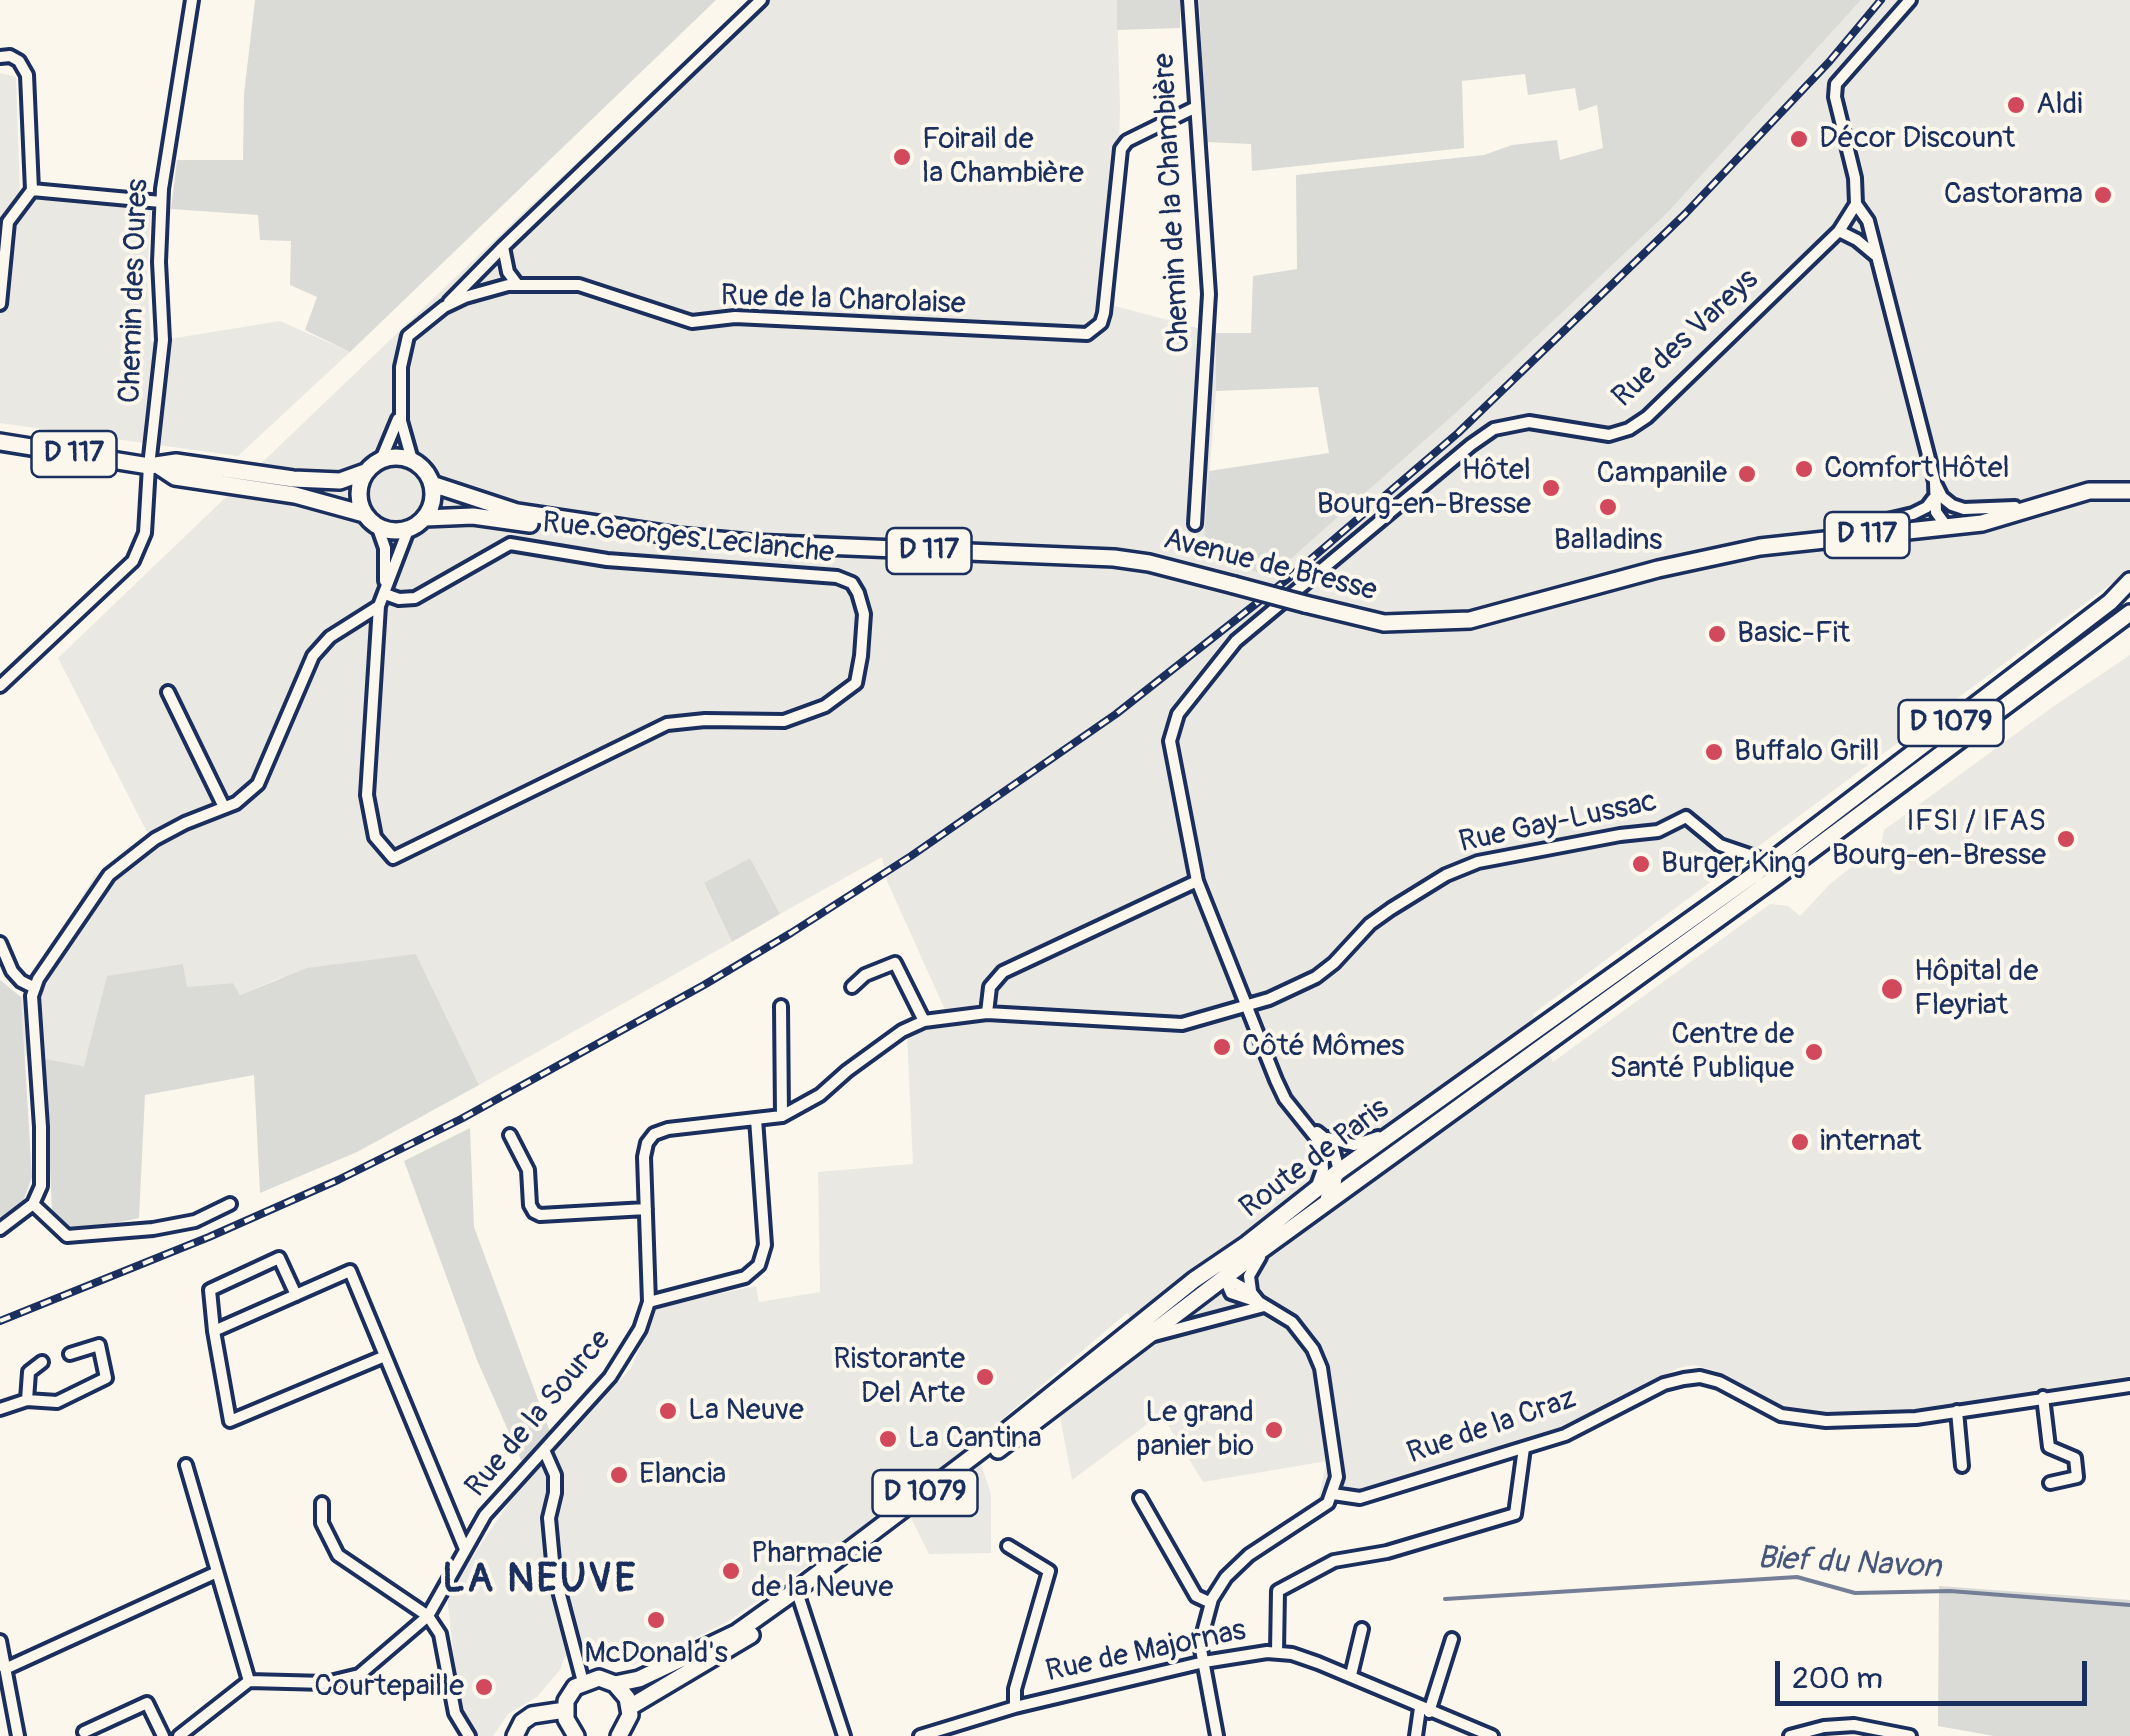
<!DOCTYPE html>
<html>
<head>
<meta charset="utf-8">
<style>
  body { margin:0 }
  #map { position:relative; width:2130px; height:1736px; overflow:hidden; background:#fbf7ec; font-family:Pangolin,sans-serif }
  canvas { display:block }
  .scale { position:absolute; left:1775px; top:1661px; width:312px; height:45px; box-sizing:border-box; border:5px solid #1b2f5e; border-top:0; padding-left:12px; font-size:30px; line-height:35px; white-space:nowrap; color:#1b2f5e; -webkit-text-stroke:8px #fbf7ec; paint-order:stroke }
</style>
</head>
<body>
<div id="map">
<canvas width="2130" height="1736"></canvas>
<div class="scale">200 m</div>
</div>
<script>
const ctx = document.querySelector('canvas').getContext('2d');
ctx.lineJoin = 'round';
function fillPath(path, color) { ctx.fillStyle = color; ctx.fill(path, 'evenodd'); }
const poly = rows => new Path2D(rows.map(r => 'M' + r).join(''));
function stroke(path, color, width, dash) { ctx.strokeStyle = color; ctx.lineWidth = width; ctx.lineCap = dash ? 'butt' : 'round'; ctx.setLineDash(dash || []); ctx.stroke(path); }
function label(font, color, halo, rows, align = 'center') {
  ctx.font = font + ' Pangolin,sans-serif'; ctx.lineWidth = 8; ctx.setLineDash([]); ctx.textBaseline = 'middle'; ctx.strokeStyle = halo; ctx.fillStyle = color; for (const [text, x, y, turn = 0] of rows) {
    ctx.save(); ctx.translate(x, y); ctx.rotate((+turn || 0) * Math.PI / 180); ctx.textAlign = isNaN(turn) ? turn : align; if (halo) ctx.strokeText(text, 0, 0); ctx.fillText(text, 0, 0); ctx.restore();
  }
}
fillPath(poly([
  [753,0,1117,0,1120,106,1115,306,1216,333,1216,391,1203,552,1669,211,1861,0,2130,0,2130,570,1533,1014,1553,1062,1770,904,1788,906,1800,916,1831,883,1881,844,1884,830,2054,706,2130,655,2130,1376,1897,1413,1798,1411,1771,1405,1716,1371,1694,1365,1678,1368,1567,1430,1317,1505,1327,1461,1203,1482,1161,1414,1072,1480,1059,1412,1140,1350,1128,1312,974,1443,991,1494,991,1553,929,1554,902,1500,727,1622,681,1645,633,1665,591,1658,583,1648,564,1658,560,1670,537,1697,508,1714,493,1736,478,1736,459,1705,447,1595,510,1501,631,1368,658,1306,756,1286,759,1302,820,1292,818,1172,913,1164,907,1035,946,1023,946,1012,887,881,882,857,780,914,750,858,704,884,732,942,479,1085,416,954,280,978,240,995,233,983,187,988,183,964,84,1066,25,1056,21,997,94,877,148,834,58,658,533,203],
  [0,73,16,77,20,196,151,210,147,275,151,342,280,321,350,352,238,456,0,423]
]), '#eae8e2');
fillPath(poly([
  [255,0,716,0,350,352,305,330,317,297,290,285,291,241,260,240,258,215,171,209,177,160,243,160,244,94],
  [1117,0,1180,0,1180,28,1117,30],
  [1199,0,1861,0,1669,211,1461,408,1270,577,1203,552,1209,471,1329,453,1318,387,1216,391,1216,333,1251,333,1253,276,1297,269,1296,175,1484,155,1512,145,1557,140,1560,160,1603,148,1597,105,1579,111,1575,88,1528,95,1525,74,1462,81,1464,148,1252,171,1251,144,1206,142],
  [750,858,780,914,732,942,704,883],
  [416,954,479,1085,357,1152,260,1193,254,1075,145,1095,139,1218,71,1233,52,1211,45,1059,84,1066,107,976,183,964,187,987,233,983,240,995,307,968],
  [0,980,21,997,32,1177,23,1202,0,1217],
  [470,1128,474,1227,550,1432,522,1462,477,1360,404,1161],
  [1939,1586,2130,1600,2130,1736,1994,1736,1938,1726]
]), '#dadad7');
stroke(poly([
  [1445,1599,1797,1577,1855,1593,1950,1591,2130,1605]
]), '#747e96', 4);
const street = poly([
  [1189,0,1209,294,1195,524],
  [0,57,10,56,19,61,27,75,32,190,161,202],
  [1856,204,1868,221,1935,482,1936,512,1947,527],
  [1839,231,1857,240,1875,255],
  [503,247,761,0],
  [449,302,503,247,508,272,517,284],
  [0,304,8,222,32,190],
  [381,460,398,419],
  [412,460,401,421,401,367,408,336,444,307,465,297,508,285,579,285,692,322,735,317,1087,334,1101,323,1104,313,1121,149,1127,141,1194,108],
  [1935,483,1942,497,1952,505,1964,509,2015,507],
  [378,528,385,548,385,581],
  [1832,533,1913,514,1927,507,1933,499],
  [379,606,367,795,375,837,393,858,667,724,705,720,784,721,825,706,856,683,861,656,864,614,858,593,852,583,837,577,607,560,510,544,415,598,399,599,385,594],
  [0,686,133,561,145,533,149,466,163,340,159,262,162,189,192,0],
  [168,692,224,807],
  [0,943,12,971,21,981,35,988],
  [852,987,865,975,895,963,924,1021],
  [781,1006,782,1116],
  [987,1013,990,987,1003,972,1197,881],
  [1317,1132,1332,1144,1338,1167,1335,1188,1326,1197],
  [510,1135,528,1170,530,1205,534,1212,540,1215,646,1209],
  [1328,1138,1354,1145,1378,1137],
  [1317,1186,1323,1169,1321,1144,1285,1099,1276,1080,1197,881,1170,741,1178,714,1236,641,1471,445,1494,429,1529,422,1609,435,1629,429,1647,417,1839,231,1856,204,1855,178,1835,97,1836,84,1910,0],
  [33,1204,67,1236,153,1229,195,1221,230,1204],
  [0,1229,33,1204,41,1186,41,1127,32,996,38,979,109,875,155,839,185,823,236,803,258,784,313,656,330,637,379,606,408,530],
  [1224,1276,1231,1293,1258,1302],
  [1251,1291,1249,1276,1260,1257],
  [649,1302,745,1277,759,1265,765,1245,756,1119],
  [214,1331,210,1290,279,1258,296,1295],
  [1154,1335,1264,1306],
  [385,1356,230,1421,214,1331,350,1271,465,1549],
  [2043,1397,2049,1447,2075,1458,2077,1477,2050,1483],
  [27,1400,29,1372,42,1362],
  [0,1409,27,1400,57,1402,106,1378,99,1345,70,1354],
  [1957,1411,1962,1466],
  [544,1450,555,1475,555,1493,549,1518,554,1572,583,1682],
  [186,1465,249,1681],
  [1333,1494,1360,1498,1565,1435,1664,1384,1684,1379,1700,1377,1719,1382,1781,1415,1826,1421,1916,1418,2130,1386],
  [1140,1498,1196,1596,1211,1603],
  [322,1503,322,1523,338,1555,428,1616,440,1634,455,1713,469,1736],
  [1008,1546,1049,1571,1015,1689,1015,1707],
  [799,1598,844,1736],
  [0,1641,18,1736],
  [1277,1652,1278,1591,1334,1561,1387,1552,1515,1514,1524,1448],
  [5,1669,217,1572],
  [1351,1675,1362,1629],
  [1429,1712,1452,1639],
  [84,1732,147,1703,163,1736],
  [179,1736,249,1681,326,1683,359,1675,428,1616,485,1515,610,1377,640,1329,649,1302,644,1157,647,1143,654,1134,668,1129,782,1116,820,1095,847,1071,902,1031,924,1021,987,1013,1182,1024,1269,999,1316,977,1334,963,1370,924,1391,909,1446,875,1478,862,1620,835,1658,831,1686,817,1720,845,1770,862],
  [920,1736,1015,1707,1204,1662,1267,1652,1292,1654,1318,1663,1492,1736],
  [1217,1736,1200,1644,1212,1599,1226,1577,1249,1555,1328,1503,1337,1477,1321,1368,1313,1349,1292,1322,1259,1302,1251,1292,1233,1282,1222,1280],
  [1416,1736,1420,1708],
  [1790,1736,1824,1727,1854,1725,1910,1736]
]);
const primary = poly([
  [0,442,149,466,176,462,293,479,340,481,365,472],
  '359 494a37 37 0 1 1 74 0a37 37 0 1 1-74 0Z',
  [160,467,175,477,295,495,364,514],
  [432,484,517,512,677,536,751,543,1114,558,1149,563,1234,585],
  [425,518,473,516,530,524],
  [1305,604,1384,623,1470,620,1658,569,1760,547,1982,523,2089,491,2130,491],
  [998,1450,1245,1262,1776,877,2130,613],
  [615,1684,639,1679,736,1633,795,1591,1000,1436,1194,1280,1247,1244,1338,1172,1752,876,2110,602,2130,581],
  [630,1707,751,1635],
  [515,1736,522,1722,532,1715,565,1710],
  [576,1736,566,1719,566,1701,575,1687,599,1678,615,1684,627,1698,630,1715,619,1736]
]);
stroke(street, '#1b2f5e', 18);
stroke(primary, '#1b2f5e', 22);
stroke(street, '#fbf7ec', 10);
stroke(primary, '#fbf7ec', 15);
const rail = poly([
  [0,1321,209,1237,338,1180,461,1119,704,985,791,933,911,856,1116,714,1290,577,1458,433,1685,214,1829,62,1881,0]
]);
stroke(rail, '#1b2f5e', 8);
stroke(rail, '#fbf7ec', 4, [11]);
const primaryBridge = poly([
  [1234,585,1305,604]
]);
stroke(primaryBridge, '#1b2f5e', 22, []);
stroke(primaryBridge, '#fbf7ec', 15);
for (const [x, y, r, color] of [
  [2016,105,10,"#d1495b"],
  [1799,139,10,"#d1495b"],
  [902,157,10,"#d1495b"],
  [2103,195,10,"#d1495b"],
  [1804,469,10,"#d1495b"],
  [1747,474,10,"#d1495b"],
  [1551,488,10,"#d1495b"],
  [1608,507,10,"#d1495b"],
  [1717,634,10,"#d1495b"],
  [1714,752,10,"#d1495b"],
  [2066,839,10,"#d1495b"],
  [1641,864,10,"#d1495b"],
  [1892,989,12,"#d1495b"],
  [1222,1047,10,"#d1495b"],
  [1814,1052,10,"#d1495b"],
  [1800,1142,10,"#d1495b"],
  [985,1377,10,"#d1495b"],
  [668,1411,10,"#d1495b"],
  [1274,1430,10,"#d1495b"],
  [888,1439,10,"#d1495b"],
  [619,1475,10,"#d1495b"],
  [731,1571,10,"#d1495b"],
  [656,1620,10,"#d1495b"],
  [484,1687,10,"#d1495b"]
]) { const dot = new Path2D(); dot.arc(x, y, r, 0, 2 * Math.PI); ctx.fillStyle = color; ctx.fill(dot); stroke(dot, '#fbf7ec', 4); }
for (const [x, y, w] of [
  [74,454,85],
  [1867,535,85],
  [929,551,85],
  [1951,723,105],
  [925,1493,105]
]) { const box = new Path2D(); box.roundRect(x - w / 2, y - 23, w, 46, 8); ctx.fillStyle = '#fbf7ec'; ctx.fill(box); stroke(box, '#1b2f5e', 2.5); }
label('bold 28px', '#1b2f5e', null, [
  ["D 117",74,454],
  ["D 117",1867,535],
  ["D 117",929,551],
  ["D 1079",1951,723],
  ["D 1079",925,1493]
]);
label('30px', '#1b2f5e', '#fbf7ec', [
  ["Aldi",2036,105],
  ["Décor Discount",1819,139],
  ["Foirail de",922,140],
  ["la Chambière",922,174],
  ["Castorama",2083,195,"right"],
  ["Comfort Hôtel",1824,469],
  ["Hôtel",1531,471,"right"],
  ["Bourg-en-Bresse",1531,505,"right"],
  ["Campanile",1727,474,"right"],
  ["Balladins",1608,541,"center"],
  ["Basic-Fit",1737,634],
  ["Buffalo Grill",1734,752],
  ["IFSI / IFAS",2046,822,"right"],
  ["Bourg-en-Bresse",2046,856,"right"],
  ["Burger King",1661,864],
  ["Hôpital de",1914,972],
  ["Fleyriat",1914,1006],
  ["Centre de",1794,1035,"right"],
  ["Santé Publique",1794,1069,"right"],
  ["Côté Mômes",1242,1047],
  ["internat",1820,1142],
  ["Ristorante",965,1360,"right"],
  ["Del Arte",965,1394,"right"],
  ["La Neuve",688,1411],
  ["Le grand",1254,1413,"right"],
  ["panier bio",1254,1447,"right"],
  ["La Cantina",908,1439],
  ["Elancia",639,1475],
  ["Pharmacie",751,1554],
  ["de la Neuve",751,1588],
  ["McDonald's",656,1654,"center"],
  ["Courtepaille",464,1687,"right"]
], 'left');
label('30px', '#1b2f5e', '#fbf7ec', [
  ["Chemin de la Chambière",1173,203,-93],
  ["Chemin des Oures",135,291,-88],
  ["Rue de la Charolaise",843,301,2],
  ["Rue des Vareys",1686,339,-43],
  ["Rue Georges Leclanche",688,539,6],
  ["Avenue de Bresse",1270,566,14],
  ["Rue Gay-Lussac",1558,823,-12],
  ["Route de Paris",1315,1159,-37],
  ["Rue de la Source",539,1414,-50],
  ["Rue de la Craz",1492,1427,-19],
  ["Rue de Majornas",1146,1652,-12]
]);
label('italic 32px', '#47577a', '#fbf7ec', [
  ["Bief du Navon",1849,1564,3]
]);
ctx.letterSpacing = '2.5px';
label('bold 40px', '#1b2f5e', '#fbf7ec', [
  ["LA NEUVE",540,1581]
]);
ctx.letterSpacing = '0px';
</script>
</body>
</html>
